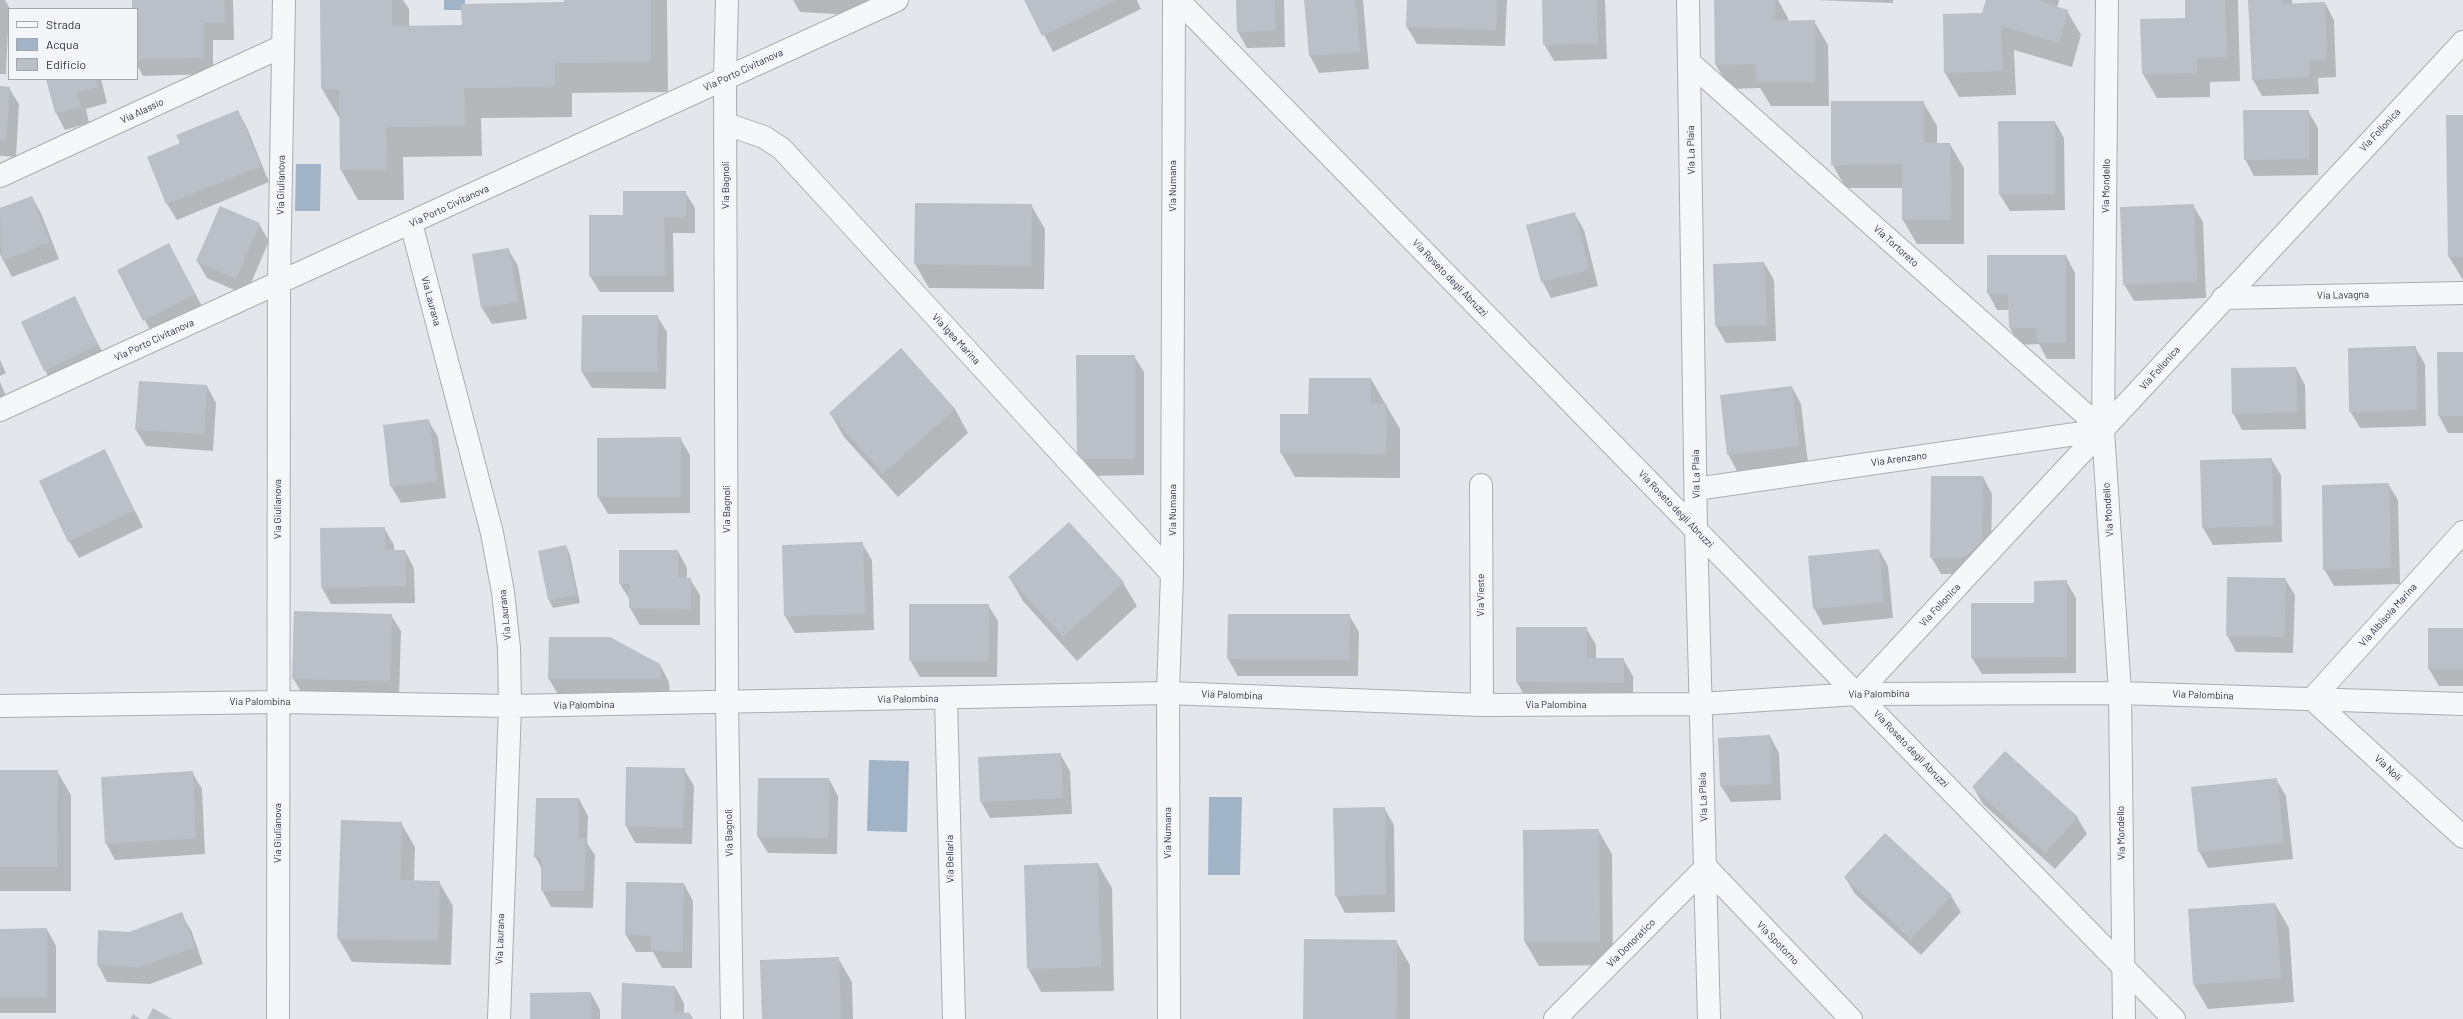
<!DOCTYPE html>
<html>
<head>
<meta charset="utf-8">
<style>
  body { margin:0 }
  #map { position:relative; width:2463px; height:1019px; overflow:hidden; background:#e3e6ea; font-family:Barlow,sans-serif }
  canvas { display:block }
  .legend { position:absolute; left:8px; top:8px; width:130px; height:72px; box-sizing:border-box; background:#f3f5f8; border:1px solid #a3a8af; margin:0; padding:5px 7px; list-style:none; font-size:12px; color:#2c3441 }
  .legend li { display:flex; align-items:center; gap:8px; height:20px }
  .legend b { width:20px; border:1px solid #a3a8af }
</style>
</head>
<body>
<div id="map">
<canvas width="2463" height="1019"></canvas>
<ul class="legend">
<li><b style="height:5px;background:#f6f7f9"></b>Strada</li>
<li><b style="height:11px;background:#a1b4c7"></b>Acqua</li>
<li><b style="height:11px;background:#bbbfc7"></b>Edificio</li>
</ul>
</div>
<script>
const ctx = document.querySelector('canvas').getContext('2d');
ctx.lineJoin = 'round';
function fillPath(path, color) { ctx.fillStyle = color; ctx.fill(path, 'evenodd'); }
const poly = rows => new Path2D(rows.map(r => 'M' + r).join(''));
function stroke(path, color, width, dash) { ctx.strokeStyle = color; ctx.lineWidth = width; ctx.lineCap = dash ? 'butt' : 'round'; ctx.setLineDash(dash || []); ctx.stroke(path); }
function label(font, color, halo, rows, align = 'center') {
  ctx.font = font + ' Barlow,sans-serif'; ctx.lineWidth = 4; ctx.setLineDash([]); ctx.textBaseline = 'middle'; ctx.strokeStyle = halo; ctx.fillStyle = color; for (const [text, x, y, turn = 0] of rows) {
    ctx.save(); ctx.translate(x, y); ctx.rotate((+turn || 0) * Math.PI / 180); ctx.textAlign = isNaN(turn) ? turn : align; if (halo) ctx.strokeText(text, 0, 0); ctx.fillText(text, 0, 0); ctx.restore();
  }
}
fillPath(poly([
  [444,0,465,0,465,10,444,10],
  [296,164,321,164,320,211,295,211],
  [869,760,909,761,907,832,867,831],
  [1209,797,1242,797,1240,875,1208,875]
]), '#a1b4c7');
fillPath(poly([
  [0,0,5,0,9,7,6,74,0,74],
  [133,0,233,0,234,40,213,40,213,74,143,76,137,65,137,9,133,9],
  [321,0,403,0,409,9,409,27,463,26,565,3,565,0,667,0,668,92,572,93,572,117,481,118,482,156,403,157,404,200,358,200,341,170,340,119,322,89],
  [793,0,874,0,873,16,800,12],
  [1026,0,1137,0,1141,9,1053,52],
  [1237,0,1284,0,1285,47,1247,48,1238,32],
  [1305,0,1363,0,1369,69,1319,73,1310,56],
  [1408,0,1507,0,1505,46,1417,44,1407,27],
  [1543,0,1605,0,1607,59,1554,61,1544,44],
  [1715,0,1778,0,1788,18,1788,22,1814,21,1828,45,1829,106,1771,106,1760,88,1730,89,1716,65],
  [1815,0,1893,0,1893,3],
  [1987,0,2059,0,2057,8,2067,11,2081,35,2072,67,2014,50,2016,95,1959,97,1945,73,1983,14],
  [2186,0,2238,0,2240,81,2210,82,2210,97,2157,98,2143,74,2141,20,2186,19],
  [2249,0,2292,0,2292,5,2325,3,2334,20,2336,77,2318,78,2319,94,2262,96,2253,80],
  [47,79,101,79,107,103,86,109,89,123,65,130,56,113],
  [0,87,9,88,19,104,16,157,0,156],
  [1923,102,1937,126,1937,144,1950,144,1964,168,1964,244,1917,244,1903,220,1903,188,1846,188,1832,164],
  [238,111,247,128,269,182,177,220,167,204,148,157,181,144],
  [2308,111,2318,128,2318,175,2254,176,2245,159],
  [2463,116,2463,280,2449,257],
  [2055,122,2064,138,2065,210,2010,211,2000,195],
  [685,192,695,208,695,233,673,233,674,292,600,292,590,276,624,216],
  [32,197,41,213,59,259,12,277,0,254,0,210],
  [1031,205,1045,229,1044,289,929,288,915,264],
  [2193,205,2203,222,2206,298,2134,301,2124,284],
  [1574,213,1584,230,1598,286,1551,298,1542,281],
  [259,224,269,241,246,295,207,278,197,261],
  [508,249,518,266,527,319,492,324,482,308],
  [2066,256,2075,273,2075,359,2047,359,2039,344,2019,345,2010,328,2009,310,1997,310,1988,293],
  [178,261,204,310,154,337,118,271],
  [1764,263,1774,280,1776,341,1726,343,1716,326,1714,265],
  [74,297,107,361,54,387,45,370],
  [657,316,667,332,666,389,592,388,582,372],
  [2415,347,2425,364,2426,426,2360,428,2350,411],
  [901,349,955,409,968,433,898,497,844,437,830,413],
  [2463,353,2463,433,2448,433,2439,416],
  [1134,356,1144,372,1144,475,1087,476,1078,459],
  [0,360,6,373,0,376],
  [2296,368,2305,385,2306,429,2242,430,2233,413],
  [1371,379,1400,429,1400,478,1295,477,1281,453,1281,415,1309,415],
  [0,382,10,405,0,409],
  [207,386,216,403,213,451,146,446,136,430],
  [1792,387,1801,404,1808,463,1737,471,1728,454],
  [428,420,438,437,446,498,401,503,391,486],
  [680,438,690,455,690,513,608,514,598,497,598,439],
  [105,451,143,527,79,558,69,541],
  [2271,459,2281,475,2282,542,2213,545,2203,528],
  [1983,477,1992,494,1991,558,1974,574,1941,574,1931,557],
  [2388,484,2398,500,2400,584,2334,586,2324,569],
  [1069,523,1123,583,1137,606,1077,661,1023,601,1009,577],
  [384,528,394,545,394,551,405,551,414,568,415,603,331,604,322,588],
  [862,543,872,560,874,630,795,633,785,616,783,546],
  [566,546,570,555,580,603,553,608,549,600,539,552],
  [1879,550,1888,566,1893,618,1823,625,1814,608],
  [678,551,687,568,687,579,690,579,700,595,700,625,640,625,630,608,630,600,620,584],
  [2285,579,2295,595,2293,653,2236,652,2227,635],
  [2066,581,2076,598,2076,673,1982,674,1972,658],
  [988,605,998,621,997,677,920,677,910,660],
  [391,615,401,631,399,697,303,695,293,678],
  [1349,615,1359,632,1358,676,1238,676,1228,659],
  [1517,628,1586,628,1596,645,1596,659,1623,659,1633,676,1633,699,1526,699,1517,682],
  [2429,629,2463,629,2463,686,2439,686,2429,669],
  [550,638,660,665,669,682,670,696,559,696,549,679],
  [1770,736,1779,753,1781,800,1731,802,1721,786],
  [1060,754,1070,771,1072,814,990,818,981,802],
  [627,768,684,769,694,786,692,844,635,843,626,826],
  [0,771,57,771,71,795,71,891,0,891],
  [192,772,202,789,205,854,115,860,106,843],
  [829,779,838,796,837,854,768,853,758,837],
  [2276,779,2286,796,2293,859,2208,868,2199,851],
  [1973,787,2077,817,2087,834,2055,869,1983,804],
  [579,799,588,816,587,843,595,855,593,908,551,907,542,890,542,869,535,857],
  [1384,808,1394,825,1395,912,1345,913,1336,896,1334,809],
  [401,823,415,847,414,882,439,882,453,906,451,965,352,962,338,938],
  [1598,830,1612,854,1613,965,1539,966,1525,942],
  [1098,864,1112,888,1114,991,1041,992,1028,968],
  [1845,877,1951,896,1961,912,1921,955,1855,894],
  [627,883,684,884,693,901,692,968,662,968,653,952,636,952,626,935],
  [2275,904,2289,928,2294,1002,2208,1009,2194,985],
  [181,914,191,930,203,964,150,984,107,982,98,965,99,932,129,933],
  [47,929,56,946,56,1013,0,1013,0,930],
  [1396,941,1410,965,1410,1019,1304,1019],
  [838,958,852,982,853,1019,763,1019],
  [675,987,684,1003,684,1013,690,1014,693,1019,622,1019],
  [591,993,600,1010,600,1019,531,1019]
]), '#0003');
fillPath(poly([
  [132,0,224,0,225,23,204,23,204,58,137,59,137,9,132,9],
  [320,0,392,0,392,26,462,25,461,4,564,2,564,0,651,0,651,62,555,63,555,87,464,88,465,126,386,127,387,170,340,170,339,89,321,89],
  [1024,0,1116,0,1042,36],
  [1236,0,1275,0,1276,31,1237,32],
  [1304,0,1355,0,1360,52,1309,56],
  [1407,0,1497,0,1496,30,1406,27],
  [1542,0,1596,0,1598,43,1543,45],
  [1714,0,1775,0,1775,21,1815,20,1815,82,1756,82,1756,64,1715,65],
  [1986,0,2038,0,2068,10,2059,43,2001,26,2003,71,1944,73,1943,14,1982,13],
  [2185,0,2225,0,2227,57,2197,58,2197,73,2142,74,2140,19,2185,18],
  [2248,0,2283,0,2283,4,2325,2,2327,60,2309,61,2310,77,2252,80],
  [46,79,96,79,98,87,77,92,81,107,55,113],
  [0,86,10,87,6,141,0,140],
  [1831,101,1924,101,1924,143,1950,143,1951,220,1902,220,1902,164,1831,165],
  [238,110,261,166,166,204,147,157,180,143,176,135],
  [2243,110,2309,110,2309,159,2244,160],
  [2446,115,2463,115,2463,257,2448,257],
  [1998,121,2055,121,2055,194,1999,195],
  [623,191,686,191,686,217,664,217,665,276,589,276,589,215,623,215],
  [32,196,50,242,2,261,0,208],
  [915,203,1032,204,1031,266,914,264],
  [2194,204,2197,281,2123,285,2120,207],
  [220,206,260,223,236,279,196,261],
  [1575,212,1589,270,1541,282,1526,225],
  [169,243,195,294,143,321,117,270],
  [509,248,518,302,481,308,472,254],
  [1987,255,2066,255,2066,343,2037,343,2036,328,2009,328,2008,294,1987,294],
  [1764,262,1767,325,1715,326,1713,264],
  [75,296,98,345,44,371,21,322],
  [582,315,658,315,657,372,581,372],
  [2416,346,2417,410,2349,412,2348,348],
  [901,348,955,409,883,474,829,413],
  [2437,352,2463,352,2463,416,2438,416],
  [1076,355,1135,355,1135,459,1077,459],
  [2296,367,2297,412,2232,414,2231,368],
  [1309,378,1371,378,1371,403,1387,404,1386,454,1280,453,1280,414,1308,414],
  [139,381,207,385,204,434,135,430],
  [1792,386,1799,446,1727,455,1720,395],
  [429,419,437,481,390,487,383,425],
  [681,437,681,497,597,497,597,438],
  [105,449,134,510,68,542,39,481],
  [2272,458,2273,526,2202,528,2200,460],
  [1931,476,1983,476,1982,541,1964,558,1930,558],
  [2389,483,2391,568,2323,570,2322,485],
  [1069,522,1124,582,1063,637,1008,577],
  [385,527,385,550,405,550,406,586,321,588,320,528],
  [863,542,865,614,784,616,782,545],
  [566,545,576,595,548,600,538,551],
  [1879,549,1884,602,1813,609,1808,556],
  [619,550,678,550,678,577,691,578,691,609,629,608,629,584,619,584],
  [2227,577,2286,578,2284,637,2226,636],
  [2067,580,2067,657,1971,658,1971,603,2034,603,2034,581],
  [909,604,989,604,988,661,909,661],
  [294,611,392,614,390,681,292,679],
  [1228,614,1350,614,1349,660,1227,659],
  [1516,627,1587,627,1587,658,1624,658,1624,683,1516,682],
  [2428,628,2463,628,2463,669,2428,669],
  [549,637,610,637,660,664,661,679,548,679],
  [1770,735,1772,784,1720,786,1718,738],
  [2005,751,2078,817,2045,853,1972,787],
  [1061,753,1063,798,980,802,978,757],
  [626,767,685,768,683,828,625,826],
  [0,770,58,770,57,867,0,867],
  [193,771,196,838,105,844,101,777],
  [758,778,829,778,828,838,757,837],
  [2277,778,2284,843,2198,852,2191,787],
  [536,798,579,798,578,838,586,838,584,891,541,891,541,857,534,857],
  [1385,807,1386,895,1335,896,1333,808],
  [341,820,402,822,400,880,440,881,438,941,337,939],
  [1599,829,1600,942,1524,942,1523,830],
  [1885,833,1952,895,1911,939,1844,877],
  [1098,863,1101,967,1027,969,1024,865],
  [626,882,684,883,683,952,651,951,652,936,625,935],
  [2275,903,2281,978,2193,985,2188,909],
  [182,912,195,947,140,967,97,965,98,930,129,932],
  [47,928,47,997,0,997,0,929],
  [1304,939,1397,940,1396,1019,1303,1019],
  [839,957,841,1019,762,1019,760,960],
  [622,983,675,986,674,1012,690,1013,690,1019,621,1019],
  [591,992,591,1019,530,1019,530,993],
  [153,1008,172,1019,147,1019],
  [133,1014,140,1019,130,1019]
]), '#bbbfc7');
const minor = poly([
  [727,0,725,78,727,702,732,1019],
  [1178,0,2174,1019],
  [1688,0,1696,529,1709,1019],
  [2107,0,2103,430,2120,693,2124,1019],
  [1689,62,2103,430],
  [726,124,764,137,782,149,1172,574],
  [0,176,283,46],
  [411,223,492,533,503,592,509,648,510,706,499,1019],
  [2223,298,2463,293],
  [0,410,897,0],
  [1481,485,1482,705],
  [1696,489,2103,430],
  [2463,532,2312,699,2463,837],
  [1857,694,2463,42],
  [946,698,954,1019],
  [0,706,278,702,510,706,1168,693,1482,705,1700,704,1857,694,2120,693,2463,704],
  [278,1019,279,283,284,0],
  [1169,1019,1168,693,1172,574,1174,0],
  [1555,1019,1706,867,1851,1019]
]);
stroke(minor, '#a8adb4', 24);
stroke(minor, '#f6f7f9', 22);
label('10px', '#2c3441', '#f3f5f8', [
  ["Via Porto Civitanova",743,70,-25],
  ["Via Alassio",142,111,-25],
  ["Via Follonica",2380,130,-47],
  ["Via La Plaia",1691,150,-91],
  ["Via Giulianova",281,185,-89],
  ["Via Bagnoli",726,185,-90],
  ["Via Numana",1173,186,-90],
  ["Via Mondello",2106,186,-89],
  ["Via Porto Civitanova",449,206,-25],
  ["Via Tortoreto",1896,246,42],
  ["Via Roseto degli Abruzzi",1450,278,46],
  ["Via Lavagna",2343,295,-1],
  ["Via Laurana",431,301,75],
  ["Via Igea Marina",956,339,47],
  ["Via Porto Civitanova",154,340,-25],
  ["Via Follonica",2160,368,-48],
  ["Via Arenzano",1899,459,-8],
  ["Via La Plaia",1696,474,-91],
  ["Via Giulianova",278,509,-90],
  ["Via Bagnoli",727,509,-90],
  ["Via Roseto degli Abruzzi",1676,509,46],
  ["Via Numana",1173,510,-90],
  ["Via Mondello",2108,510,-94],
  ["Via Vieste",1481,595,-90],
  ["Via Follonica",1940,605,-47],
  ["Via Laurana",505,615,-96],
  ["Via Albisola Marina",2388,615,-48],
  ["Via Palombina",1879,694,-1],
  ["Via Palombina",1232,695,2],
  ["Via Palombina",2203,695,2],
  ["Via Palombina",908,699,-1],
  ["Via Palombina",260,702],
  ["Via Palombina",584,705,-1],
  ["Via Palombina",1556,705],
  ["Via Roseto degli Abruzzi",1911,749,46],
  ["Via Noli",2388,768,43],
  ["Via La Plaia",1703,797,-92],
  ["Via Giulianova",278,833,-90],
  ["Via Bagnoli",729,833,-91],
  ["Via Numana",1168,833,-90],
  ["Via Mondello",2121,833,-91],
  ["Via Bellaria",950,859,-91],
  ["Via Laurana",500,939,-88],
  ["Via Donoratico",1631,943,-45],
  ["Via Spotorno",1778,943,46]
]);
</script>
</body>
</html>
